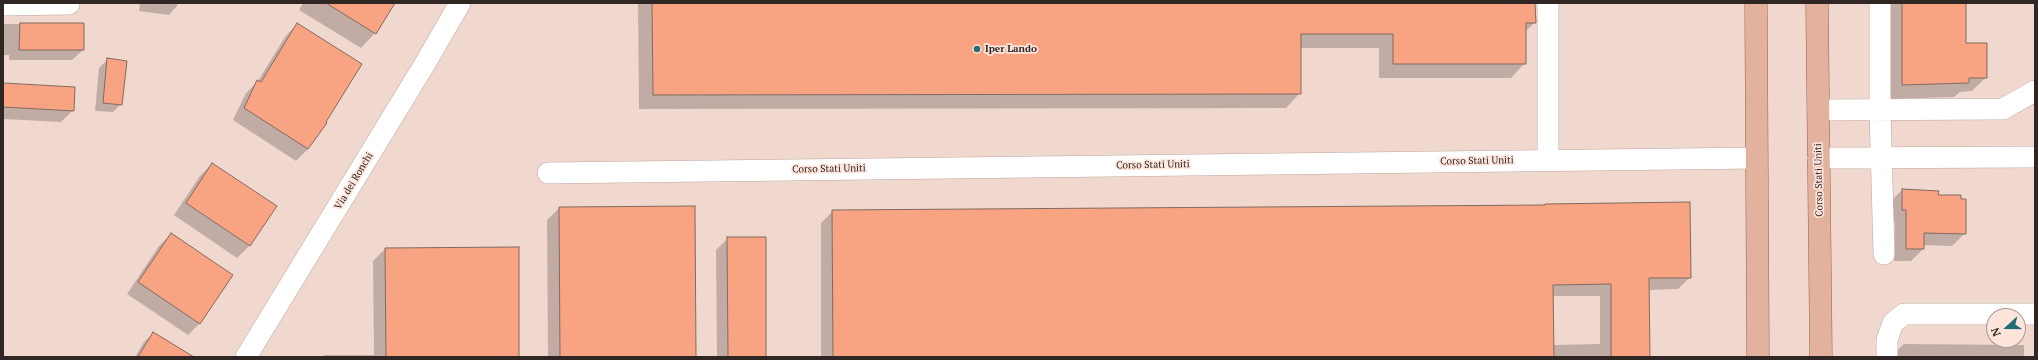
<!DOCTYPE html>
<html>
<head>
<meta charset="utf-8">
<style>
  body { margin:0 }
  #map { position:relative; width:2038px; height:360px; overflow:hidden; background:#f1d8ce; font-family:"PT Serif",serif }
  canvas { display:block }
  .frame { position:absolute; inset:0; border:4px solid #302724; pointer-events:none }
  .north { position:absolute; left:1986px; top:308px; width:40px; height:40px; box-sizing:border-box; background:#fee5db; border:1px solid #ac9992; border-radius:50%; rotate:249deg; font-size:11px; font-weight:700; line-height:16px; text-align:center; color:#302724 }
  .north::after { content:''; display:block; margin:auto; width:14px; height:18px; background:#226c76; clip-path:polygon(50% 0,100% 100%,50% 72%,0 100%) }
</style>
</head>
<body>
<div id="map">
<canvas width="2038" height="360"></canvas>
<div class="frame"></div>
<div class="north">N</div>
</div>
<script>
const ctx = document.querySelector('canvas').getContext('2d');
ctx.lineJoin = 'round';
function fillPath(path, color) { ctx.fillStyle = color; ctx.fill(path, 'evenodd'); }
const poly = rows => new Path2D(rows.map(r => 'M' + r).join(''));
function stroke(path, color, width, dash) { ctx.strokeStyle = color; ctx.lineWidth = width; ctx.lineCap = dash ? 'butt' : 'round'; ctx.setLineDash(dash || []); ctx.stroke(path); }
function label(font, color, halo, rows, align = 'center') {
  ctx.font = font + ' "PT Serif",serif'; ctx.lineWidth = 3.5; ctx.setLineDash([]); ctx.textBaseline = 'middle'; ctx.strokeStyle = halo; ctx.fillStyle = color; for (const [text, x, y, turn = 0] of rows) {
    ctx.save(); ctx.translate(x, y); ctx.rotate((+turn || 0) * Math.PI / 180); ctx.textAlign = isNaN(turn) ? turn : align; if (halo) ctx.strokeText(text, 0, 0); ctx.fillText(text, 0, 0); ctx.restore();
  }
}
fillPath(poly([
  [140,3,178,3,177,6,169,15,139,11],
  [303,3,394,3,375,33,361,48,299,10],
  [638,3,1534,3,1535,22,1525,32,1525,63,1511,78,1379,78,1379,48,1300,48,1300,93,1286,108,639,109],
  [1888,3,1965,3,1965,44,1986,77,1972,91,1960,92,1954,97,1888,99],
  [3,24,83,24,83,50,72,60,9,60,9,55,3,55],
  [297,24,308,149,296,161,233,120,246,93,258,81,285,37],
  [107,60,121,104,113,112,95,111,99,68],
  [3,84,73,110,61,122,3,119],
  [212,164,276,207,249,246,237,258,174,215,200,176],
  [1902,190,1937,196,1965,233,1952,246,1923,245,1923,249,1911,261,1894,261,1895,222,1890,222,1890,202],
  [1545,205,1690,277,1678,289,1649,290,1649,357,821,357,821,223,833,211,1543,206],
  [1552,296,1600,296,1600,344,1553,345],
  [559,208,695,357,548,357,547,220],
  [171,234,200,323,188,335,127,294,159,246],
  [728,238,765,357,717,357,716,250],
  [385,249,518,357,322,357,324,355,374,355,373,261],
  [153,334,181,357,135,357,144,342],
  [1904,344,2024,345,2024,357,1890,357]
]), '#0003');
const building = poly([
  [326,3,395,3,376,34,326,3],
  [652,3,1535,3,1536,23,1526,23,1526,64,1393,64,1393,34,1301,34,1301,94,653,95,652,3],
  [1902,3,1966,3,1966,43,1987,43,1987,78,1969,78,1969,83,1902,85,1902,3],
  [20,23,84,23,84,50,19,50,20,23],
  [297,23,362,64,326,122,327,123,308,149,244,108,257,80,261,82,297,23],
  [107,58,127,61,122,105,103,103,107,58],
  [3,83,75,87,74,111,3,107,3,83],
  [212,163,277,206,250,246,186,203,212,163],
  [1902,189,1939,191,1938,195,1961,195,1961,199,1966,199,1966,234,1924,233,1924,249,1906,249,1906,210,1902,210,1902,189],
  [1690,202,1691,278,1649,278,1650,357,1611,357,1611,284,1553,285,1554,357,833,357,832,210,1545,205,1545,204,1690,202],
  [695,206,696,357,560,357,559,207,695,206],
  [171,233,233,275,200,324,138,282,171,233],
  [727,237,766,237,766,357,728,357,727,237],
  [519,247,519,357,386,357,385,248,519,247],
  [153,332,194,357,138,357,153,332]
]);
fillPath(building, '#f8a381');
stroke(building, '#806a61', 1);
const minor = poly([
  [1880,3,1880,110,1884,254],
  [3,5,69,4],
  [1818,110,2003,109,2035,91],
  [1818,158,2035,157],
  [1548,160,1548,3],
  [548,173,1757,158],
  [246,357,426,62,460,3],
  [1887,357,1887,340,1893,323,1904,314,2035,314]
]);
const major = poly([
  [1756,3,1758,357],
  [1817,3,1821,357]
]);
stroke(minor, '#bea69d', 22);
stroke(major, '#97604a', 23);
stroke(minor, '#fff', 21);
stroke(major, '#e2b29e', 22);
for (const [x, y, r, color] of [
  [977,49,4,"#226c76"]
]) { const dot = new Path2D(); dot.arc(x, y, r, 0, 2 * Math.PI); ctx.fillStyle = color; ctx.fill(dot); stroke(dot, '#fee5db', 1.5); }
label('bold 10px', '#302724', '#fee5db', [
  ["Iper Lando",985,49]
], 'left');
label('10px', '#302724', '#fee5db', [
  ["Corso Stati Uniti",1477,161,-1],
  ["Corso Stati Uniti",1153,165,-1],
  ["Corso Stati Uniti",829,169,-1],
  ["Corso Stati Uniti",1819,180,-91],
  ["Via dei Ronchi",354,181,-59]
]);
</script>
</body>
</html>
